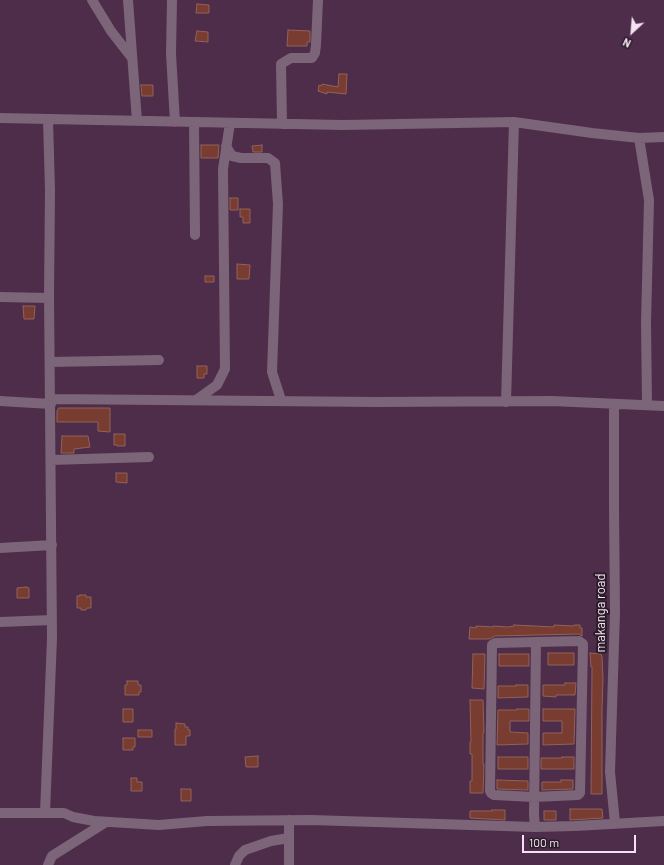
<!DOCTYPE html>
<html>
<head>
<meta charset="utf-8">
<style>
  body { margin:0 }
  #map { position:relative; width:664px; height:865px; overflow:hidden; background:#4d2d49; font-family:Barlow,sans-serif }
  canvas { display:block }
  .north { position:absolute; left:612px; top:12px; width:40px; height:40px; -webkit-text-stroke:3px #2a1c28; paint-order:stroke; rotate:206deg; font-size:11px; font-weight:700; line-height:16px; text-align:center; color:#f6e1f2 }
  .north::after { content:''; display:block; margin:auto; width:14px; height:18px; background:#f6e1f2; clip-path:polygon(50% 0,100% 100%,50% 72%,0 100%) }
  .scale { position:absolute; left:522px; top:835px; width:114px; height:18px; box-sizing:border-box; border:2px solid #f6e1f2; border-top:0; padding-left:5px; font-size:12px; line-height:14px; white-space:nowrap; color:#f6e1f2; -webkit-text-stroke:3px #2a1c28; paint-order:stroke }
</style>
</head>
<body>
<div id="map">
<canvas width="664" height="865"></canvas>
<div class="north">N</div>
<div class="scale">100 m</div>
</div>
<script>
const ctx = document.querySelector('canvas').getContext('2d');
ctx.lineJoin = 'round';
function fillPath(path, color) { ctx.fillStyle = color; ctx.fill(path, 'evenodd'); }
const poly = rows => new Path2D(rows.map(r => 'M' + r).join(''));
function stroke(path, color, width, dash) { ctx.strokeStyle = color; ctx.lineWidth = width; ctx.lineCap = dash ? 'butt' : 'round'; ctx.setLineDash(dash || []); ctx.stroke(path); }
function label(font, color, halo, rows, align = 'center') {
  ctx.font = font + ' Barlow,sans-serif'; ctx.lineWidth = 4; ctx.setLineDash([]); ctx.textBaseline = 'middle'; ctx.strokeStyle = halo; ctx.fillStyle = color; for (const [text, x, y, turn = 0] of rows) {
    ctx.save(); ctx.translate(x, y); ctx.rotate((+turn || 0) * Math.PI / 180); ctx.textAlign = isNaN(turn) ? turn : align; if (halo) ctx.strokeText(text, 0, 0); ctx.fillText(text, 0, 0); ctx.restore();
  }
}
const building = poly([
  [197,4,209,5,209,13,196,13,197,4],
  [288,30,310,31,310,42,307,42,307,46,287,46,288,30],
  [197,31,208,32,208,42,195,41,197,31],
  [339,74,347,74,346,94,327,92,327,94,318,91,319,85,321,86,322,84,338,87,339,74],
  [141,85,153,85,153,96,142,96,141,85],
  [201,145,219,145,218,158,201,158,201,145],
  [262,145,262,152,253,152,252,146,262,145],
  [230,198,238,198,238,210,230,210,230,198],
  [240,209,250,209,250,223,243,223,243,217,240,217,240,209],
  [237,264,250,265,249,279,237,279,237,264],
  [205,276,214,276,214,282,205,282,205,276],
  [23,306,35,306,34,319,24,319,23,306],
  [197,366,207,366,207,374,204,374,204,378,197,378,197,366],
  [59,408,110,408,110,432,98,431,98,422,57,422,57,411,59,408],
  [114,434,125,434,125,446,117,446,117,445,114,445,114,434],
  [62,436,88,436,90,447,74,449,74,453,61,453,62,436],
  [116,473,127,473,127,483,116,482,116,473],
  [26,587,29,588,29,598,17,598,17,588,26,587],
  [80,595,86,595,86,597,91,597,91,608,87,608,86,610,81,610,81,608,77,608,77,596,80,596,80,595],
  [514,625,554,627,554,625,574,626,574,625,580,625,580,628,582,628,582,636,579,634,495,636,489,639,469,639,470,627,476,628,476,626,493,627,493,626,508,627,514,626,514,625],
  [548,653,574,653,574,665,548,665,548,653],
  [590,653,601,654,602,657,603,678,602,710,602,794,591,794,592,667,591,667,590,653],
  [473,654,485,654,484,689,472,688,473,654],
  [499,654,529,654,529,666,499,666,499,654],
  [127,681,138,681,138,685,141,685,141,692,139,692,139,695,125,695,125,685,127,685,127,681],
  [565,683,576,683,575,695,556,695,556,697,543,696,543,685,565,685,565,683],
  [516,685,528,685,528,697,498,698,498,686,516,686,516,685],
  [470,700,483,700,484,733,483,733,483,764,484,764,483,793,470,793,470,781,472,781,472,754,470,754,470,742,471,742,470,700],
  [123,709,133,709,133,722,123,722,123,709],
  [517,709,529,709,529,721,510,721,510,732,528,733,528,744,497,745,498,710,517,710,517,709],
  [543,709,575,709,574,744,543,745,543,733,562,733,562,721,543,721,543,709],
  [176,723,185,724,185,727,188,727,188,730,190,730,190,736,186,736,186,745,175,745,175,729,176,729,176,723],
  [138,730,152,730,152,737,138,737,138,730],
  [123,738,135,738,135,747,133,747,133,750,123,750,123,738],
  [258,756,258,767,246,767,245,757,258,756],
  [498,757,528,757,528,769,498,769,498,757],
  [562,757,574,757,574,769,541,769,541,758,562,758,562,757],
  [131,778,137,778,137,782,142,782,142,791,131,791,131,778],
  [497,780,528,781,528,790,497,789,497,780],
  [561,780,573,780,573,789,542,790,542,782,561,782,561,780],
  [181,789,191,789,191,801,181,801,181,789],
  [570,809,602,809,603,818,570,820,570,809],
  [492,810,505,810,505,820,470,818,470,811,492,811,492,810],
  [544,811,556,811,556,820,544,820,544,811]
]);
fillPath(building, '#793c31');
stroke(building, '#916258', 1);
stroke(poly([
  [92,0,111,31,132,58],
  [128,0,137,121],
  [172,0,171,54,175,122],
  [0,118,343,125,514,122,592,133,639,138,664,137],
  [194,122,195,235],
  [282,124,281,64,291,58,312,58,315,53,316,45,318,0],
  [639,138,649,200,646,323,647,405],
  [226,146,232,156,241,158,268,158,275,163,278,204,272,372,281,400],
  [0,297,49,298],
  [50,362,159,360],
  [50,399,376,402,552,401,664,406],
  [196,400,217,385,225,369,223,169,230,123],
  [0,401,51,404],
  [506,402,514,122],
  [614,404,614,509,615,612,610,772,615,823],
  [51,460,149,457],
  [0,548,52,545],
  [0,622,52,620],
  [579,641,583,644,580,793,578,795,534,797,494,795,491,793,490,791,492,645,495,643,579,641],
  [0,813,64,813,73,817,94,821,159,825,207,821,311,820,535,827,575,826,664,821],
  [45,813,52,638,49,295,50,190,48,119],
  [535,827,534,815,536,642],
  [48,865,52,856,106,822],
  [235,865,239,856,245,850,271,841,289,838],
  [289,865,289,820]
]), '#7c6578', 10);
label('13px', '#f6e1f2', '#2a1c28', [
  ["makanga road",601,613,-90]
]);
</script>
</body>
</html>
